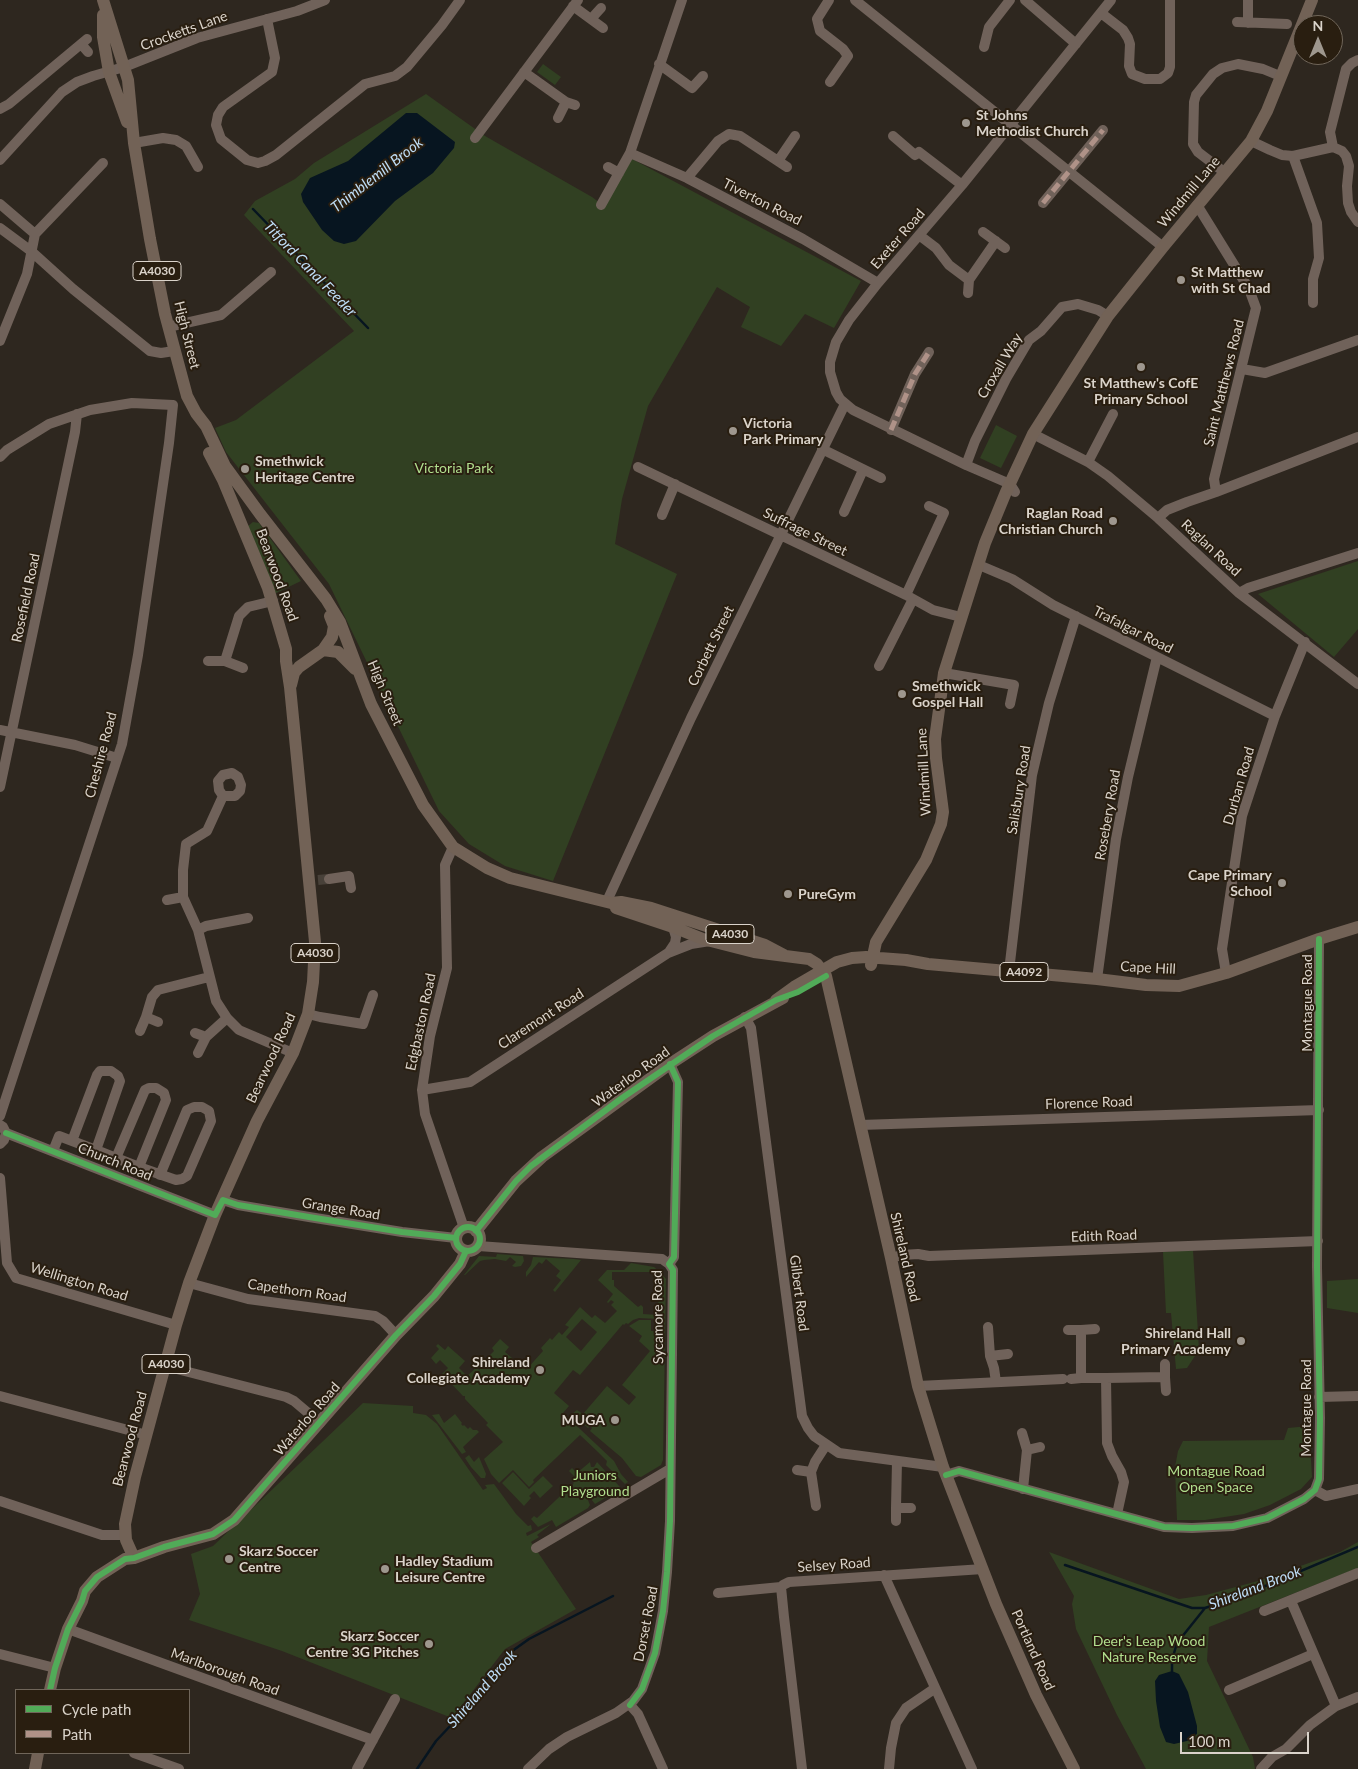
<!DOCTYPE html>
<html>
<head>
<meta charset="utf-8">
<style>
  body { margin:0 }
  #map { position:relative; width:1358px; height:1769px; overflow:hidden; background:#2e271f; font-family:Lato,sans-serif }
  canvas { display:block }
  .legend { position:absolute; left:15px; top:1689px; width:175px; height:65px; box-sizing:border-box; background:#291e10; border:1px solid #70665a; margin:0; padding:6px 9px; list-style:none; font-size:15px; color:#dad3ca }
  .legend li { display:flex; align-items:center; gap:10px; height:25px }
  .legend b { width:25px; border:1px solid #70665a }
  .north { position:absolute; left:1293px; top:15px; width:50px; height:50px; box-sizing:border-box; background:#291e10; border:1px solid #70665a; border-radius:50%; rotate:0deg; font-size:14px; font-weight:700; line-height:20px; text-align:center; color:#dad3ca }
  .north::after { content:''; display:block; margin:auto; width:18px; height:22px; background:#9e978e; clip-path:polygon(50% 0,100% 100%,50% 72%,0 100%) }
  .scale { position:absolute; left:1180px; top:1732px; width:129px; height:22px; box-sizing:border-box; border:2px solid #dad3ca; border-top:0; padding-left:6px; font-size:15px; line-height:18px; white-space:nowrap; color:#dad3ca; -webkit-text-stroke:4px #291e10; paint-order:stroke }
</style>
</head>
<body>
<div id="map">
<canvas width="1358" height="1769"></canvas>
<ul class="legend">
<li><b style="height:6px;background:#51ab58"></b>Cycle path</li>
<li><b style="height:6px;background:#af9288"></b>Path</li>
</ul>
<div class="north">N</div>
<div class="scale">100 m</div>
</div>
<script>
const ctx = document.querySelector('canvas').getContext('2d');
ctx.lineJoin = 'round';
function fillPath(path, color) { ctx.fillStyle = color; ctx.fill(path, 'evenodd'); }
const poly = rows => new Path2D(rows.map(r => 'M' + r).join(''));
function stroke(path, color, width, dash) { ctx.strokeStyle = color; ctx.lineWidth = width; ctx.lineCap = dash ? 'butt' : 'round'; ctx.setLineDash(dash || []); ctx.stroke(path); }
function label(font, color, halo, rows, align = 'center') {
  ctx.font = font + ' Lato,sans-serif'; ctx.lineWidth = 4; ctx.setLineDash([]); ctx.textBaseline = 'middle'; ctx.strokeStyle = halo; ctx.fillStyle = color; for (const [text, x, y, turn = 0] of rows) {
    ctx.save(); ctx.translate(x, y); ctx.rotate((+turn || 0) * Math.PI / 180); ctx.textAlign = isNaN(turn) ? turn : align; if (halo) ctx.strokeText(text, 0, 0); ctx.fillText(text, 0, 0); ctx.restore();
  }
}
fillPath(poly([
  [543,64,561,77,555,85,537,72],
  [426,94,485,136,592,197,604,206,632,159,861,281,834,328,805,314,781,346,741,327,750,307,717,287,648,406,622,499,615,544,677,574,553,881,505,866,469,844,439,811,329,584,226,452,215,428,236,420,354,331,244,215,255,201,295,179,314,163],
  [996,425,1017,436,1001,468,980,458],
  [253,522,259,523,301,581,274,594,248,526],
  [1358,561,1358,629,1334,657,1258,594],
  [1193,1250,1199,1350,1187,1368,1176,1369,1171,1313,1166,1313,1163,1252],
  [497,1254,523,1256,524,1261,521,1266,515,1267,512,1266,516,1262,510,1257,506,1261,495,1259,484,1260,480,1261,465,1275,464,1275,479,1256,496,1257],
  [533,1257,574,1259,581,1260,555,1292,553,1290,561,1280,556,1276,560,1271,546,1259,542,1264,539,1262,526,1277,526,1272,531,1265],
  [631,1263,654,1267,662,1274,666,1279,663,1460,661,1465,641,1477,636,1476,622,1458,590,1431,592,1428,590,1426,588,1428,572,1414,577,1410,583,1414,607,1386,629,1405,636,1397,622,1385,650,1351,639,1341,642,1336,629,1326,639,1320,651,1320,651,1331,659,1331,658,1319,639,1318,633,1320,628,1324,626,1323,624,1325,623,1324,580,1375,573,1370,554,1393,569,1406,563,1413,614,1461,621,1474,628,1482,625,1484,606,1465,607,1461,598,1452,580,1435,533,1480,534,1482,529,1487,513,1470,499,1483,491,1474,484,1459,503,1442,486,1425,488,1423,465,1399,465,1396,463,1396,442,1374,448,1368,440,1360,436,1364,431,1358,439,1349,436,1346,438,1344,445,1350,448,1346,465,1361,459,1368,467,1376,477,1367,479,1370,485,1365,483,1362,494,1351,492,1348,500,1339,509,1347,505,1352,526,1370,543,1351,541,1348,550,1338,552,1340,559,1332,562,1335,569,1327,565,1325,580,1307,592,1318,595,1315,605,1323,617,1311,611,1305,614,1302,611,1300,608,1303,607,1302,613,1294,598,1280,607,1270,624,1270],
  [612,1272,659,1272,658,1315,643,1314,643,1307,641,1305,638,1307,614,1286,614,1280,612,1280],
  [582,1319,597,1332,581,1351,566,1337],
  [1358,1279,1358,1313,1327,1308,1327,1281],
  [363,1403,413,1406,413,1413,426,1415,437,1424,483,1490,487,1488,485,1485,494,1484,516,1514,528,1526,531,1525,532,1530,526,1533,527,1536,551,1524,537,1535,539,1537,531,1542,576,1609,505,1649,452,1718,282,1651,189,1620,200,1594,191,1554,213,1546],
  [439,1414,444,1423,455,1414,462,1423,461,1424,463,1426,464,1425,468,1429,470,1427,473,1430,477,1430,479,1432,463,1447,466,1452,462,1454,432,1415],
  [1309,1426,1312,1477,1301,1489,1270,1505,1244,1514,1205,1520,1177,1520,1175,1467,1178,1451,1183,1441,1284,1440,1288,1428],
  [469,1455,474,1462,479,1457,486,1474,485,1478,481,1478,471,1467,465,1458],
  [590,1462,591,1467,594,1467,597,1462,620,1487,620,1489,595,1504,591,1499,588,1500,590,1505,588,1508,556,1527,552,1520,538,1527,531,1519,534,1516,537,1518,574,1483,571,1480,575,1477,569,1471,572,1468,577,1473],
  [513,1472,529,1489,543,1476,553,1486,540,1498,534,1491,529,1496,531,1498,524,1506,502,1483],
  [1358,1542,1358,1568,1209,1627,1207,1661,1253,1757,1255,1769,1146,1769,1117,1715,1076,1629,1072,1604,1074,1596,1049,1552,1179,1599,1206,1595,1258,1581,1340,1552]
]), '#314022');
fillPath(poly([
  [406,113,417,113,455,142,454,148,433,173,395,201,356,241,344,244,334,241,322,230,303,202,301,194,310,178,348,161],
  [1172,1671,1179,1674,1188,1692,1197,1726,1197,1734,1187,1741,1174,1744,1166,1742,1160,1727,1156,1701,1155,1681,1159,1675]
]), '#071520');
stroke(poly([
  [253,209,368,328],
  [1065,1565,1192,1608,1205,1608,1244,1595,1358,1547],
  [1172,1671,1172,1660,1177,1643,1205,1608],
  [417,1769,436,1741,452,1724,476,1691,508,1654,529,1639,613,1596]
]), '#071520', 2.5);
stroke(poly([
  [318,880,329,879]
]), '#484139', 10, [10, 5]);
stroke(poly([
  [829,0,817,19,820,31,843,49,848,56,830,82],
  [855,0,1163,247],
  [1025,0,1076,44],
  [573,6,603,28],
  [1101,13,1123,30,1128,38,1130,44,1129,66,1132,74,1145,79,1160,79,1168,73,1170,67,1170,0],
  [267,19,275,58,272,72,223,107,218,115,216,125,221,139,247,160,258,163,265,161,276,155,365,84,395,76,407,67,442,25,460,0],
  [591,19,601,8],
  [1237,22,1287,24],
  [1248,23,1248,0],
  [81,44,88,52],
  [984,47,989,27,1010,0],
  [659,64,692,88,703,76],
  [524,72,566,102,575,105],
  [0,109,9,104,87,39],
  [558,118,566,102],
  [893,136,915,155,919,152,962,185],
  [475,138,578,0],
  [1251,141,1270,150,1282,155,1293,156,1333,147,1342,151,1346,156,1349,166,1347,186,1348,203,1351,212,1358,222],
  [134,143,163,138,176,140,186,146,198,167],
  [1333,147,1330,132,1346,69,1352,63,1358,60],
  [630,153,687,178,803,239,878,283],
  [1293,156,1317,223,1319,258,1313,279,1313,303],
  [0,160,62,92,77,82,93,76,124,67,197,38,297,11,325,0],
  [778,161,795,136],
  [608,167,619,173],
  [1224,172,1198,152,1193,144,1194,102,1196,95,1213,74,1222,68,1238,64,1263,69,1280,76],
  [687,178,718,141,729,134,740,136,787,167],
  [1043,203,1103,130],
  [0,204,35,234],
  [601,205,630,153,682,0],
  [1197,205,1249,289,1256,308,1214,479,1216,492],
  [0,228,31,251,73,289,150,351,161,353,174,351],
  [983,232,1005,248],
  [919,235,936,248,949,265,969,280],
  [968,293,969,280,996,241],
  [168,327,221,315,271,272],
  [0,341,27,274,35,234,103,163],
  [1242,369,1265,373,1358,340],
  [891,430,915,374,929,352],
  [1033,434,1088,462,1108,476,1158,518,1239,593,1358,684],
  [822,449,881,478],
  [0,457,7,450,49,424,90,410,132,403,173,405],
  [1088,462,1113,414],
  [966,465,975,441,1006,379,1029,340,1041,331,1062,307,1078,304,1098,310,1108,316],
  [638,467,906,595,933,610,961,617],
  [1015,492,1010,484,966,465,853,410,840,399,836,392,830,372,830,362,836,342,849,320,878,283,962,185,1111,0],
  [844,512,863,470],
  [662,515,675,484],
  [1158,518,1167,510,1187,502,1216,492,1358,437],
  [979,565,1012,579,1053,605,1275,716],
  [1239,593,1248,588,1358,553],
  [906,595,944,513,929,506],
  [208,661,225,661,243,668],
  [225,661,239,616,248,607,273,601],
  [879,666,913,599],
  [944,673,1014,685,1010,704],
  [0,730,75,745,117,758],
  [0,787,75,432,77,414],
  [223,796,235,796,240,791,241,785,238,777,232,773,223,775,218,781,219,790,223,796,207,831,186,844,183,870,183,897,198,930,216,1001,227,1018,239,1030,293,1053],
  [453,847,445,865,447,968,430,1036,422,1090,425,1114,464,1228],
  [329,879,349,876,351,888],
  [167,900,183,897],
  [607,901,691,718,845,404],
  [198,930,206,926,248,918],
  [669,952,675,943,676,937,673,927],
  [1009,971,1032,775,1049,703,1076,616],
  [1226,973,1222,949,1242,816,1275,716,1305,642],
  [1097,979,1116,839,1128,777,1157,657],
  [308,1014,320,1017,363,1024,373,995],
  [745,1017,751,1028,802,1416,808,1428,814,1436,839,1453,943,1467],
  [158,1022,146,1017,152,997,158,990,209,977],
  [140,1031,146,1017],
  [195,1033,206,1037],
  [198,1053,206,1037,227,1018],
  [422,1090,470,1082,668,953,691,944,710,941],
  [0,1116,122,744,138,655,169,443,173,405],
  [0,1125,3,1127,6,1133,4,1140,0,1144],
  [860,1125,1319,1110],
  [6,1133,215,1215],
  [96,1150,116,1158,139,1167,166,1100,164,1093,156,1088,149,1088,145,1090,116,1158],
  [53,1151,59,1136,96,1150,120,1081,118,1076,111,1071,100,1071,97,1075,72,1141],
  [139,1167,176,1180,182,1179,187,1176,211,1121,209,1111,202,1107,194,1107,187,1110,160,1175],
  [0,1178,7,1263,16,1278,176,1325],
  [223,1200,238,1205,309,1217,402,1232,456,1238],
  [478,1246,662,1259,669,1264,673,1270,670,1521,667,1572,663,1611,655,1653,642,1689,633,1701,616,1713,567,1737,549,1749,528,1769],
  [891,1258,902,1255,918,1254,929,1256,1318,1241],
  [669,1264,674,1257,678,1082,670,1064],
  [189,1283,248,1299,375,1316,383,1321,396,1335],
  [988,1327,990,1356,994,1368,996,1382],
  [1095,1329,1081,1330,1081,1378,1106,1378,1107,1443,1112,1456,1121,1472,1124,1482,1117,1514],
  [1068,1330,1081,1330],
  [990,1356,1008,1354],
  [1165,1364,1165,1377],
  [165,1366,286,1397,294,1401,320,1423],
  [1106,1378,1165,1377,1166,1391],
  [1071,1379,1081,1378],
  [918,1386,1063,1379],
  [0,1396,147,1435],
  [1319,1397,1358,1396],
  [1022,1433,1027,1450,1023,1489],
  [1027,1450,1040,1447],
  [897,1461,896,1508,911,1508],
  [797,1470,811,1472],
  [946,1475,959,1471,1164,1527,1192,1528,1233,1526,1267,1518,1304,1499,1315,1490,1319,1479,1320,1418,1317,1267,1319,939],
  [1315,1490,1326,1496,1358,1489],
  [0,1501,102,1535,125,1535],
  [816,1506,811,1472,815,1462,826,1445],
  [896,1521,896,1508],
  [536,1548,670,1469],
  [884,1575,972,1769],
  [718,1593,781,1587],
  [1291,1601,1336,1706],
  [1264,1611,1358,1573],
  [68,1629,373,1740],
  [0,1654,55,1668],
  [1229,1690,1313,1654],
  [630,1705,638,1714,663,1769],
  [134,1753,179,1769],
  [357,1769,395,1699],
  [802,1769,784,1617,781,1587,783,1585,789,1582,983,1569],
  [889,1769,891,1748,896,1723,906,1708,934,1689],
  [1261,1769,1272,1757,1286,1749,1310,1725,1336,1706,1358,1697]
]), '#70625a', 10);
stroke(poly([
  [103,0,128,80,134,143,150,239,165,314,187,396,196,413,206,426,225,466,260,514,326,599,340,622,371,704,423,805,453,847,487,868,510,878,611,903,621,902,651,908,765,945,784,955],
  [103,15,103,37,109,72,127,122],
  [323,650,338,652,355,669],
  [291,685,294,673,299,667,323,650,332,637,334,626,330,616],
  [616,908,673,927,703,939,754,952,809,959,817,964,826,976,891,1258,918,1386,943,1467,996,1604,1036,1695,1074,1769],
  [871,965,876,942,926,860,941,824,943,812,936,758,935,739,944,673,985,543,1006,492,1033,434,1108,316,1163,247,1251,141,1267,111,1312,0],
  [776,1000,794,987,837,962,852,958,866,957,906,960,928,964,1097,979,1146,985,1179,986,1226,973,1319,939,1358,927],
  '456 1239a12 12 0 1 1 24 0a12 12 0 1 1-24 0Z',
  [476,1231,516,1181,542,1157,670,1064,713,1036,783,998],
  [134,1558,126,1540,125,1524,135,1477,176,1325,189,1283,215,1215,257,1121,293,1053,308,1014,313,982,315,942,290,687,286,661,286,649,268,588,223,480,209,453],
  [50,1690,55,1668,68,1629,82,1601,85,1591,97,1577,125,1559,134,1558,164,1547,213,1534,234,1520,396,1335,434,1296,460,1264,466,1251],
  [35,1769,38,1753]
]), '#726256', 12);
stroke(poly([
  [1043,203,1103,130],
  [891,430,915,374,929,352]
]), '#af9288', 5, [10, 5]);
stroke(poly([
  [6,1133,215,1215,223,1200,238,1205,309,1217,402,1232,456,1238],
  '456 1239a12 12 0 1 1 24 0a12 12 0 1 1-24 0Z',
  [476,1231,516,1181,531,1166,622,1098,713,1036,776,1000,798,992,826,976],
  [946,1475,959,1471,1164,1527,1192,1528,1233,1526,1267,1518,1304,1499,1315,1490,1319,1479,1320,1418,1317,1267,1319,939],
  [50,1690,55,1668,68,1629,82,1601,85,1591,97,1577,125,1559,134,1558,164,1547,213,1534,234,1520,396,1335,434,1296,460,1264,466,1251],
  [630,1705,642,1689,655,1653,663,1611,667,1572,670,1521,673,1270,669,1264,674,1257,678,1082,670,1064]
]), '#51ab58', 6);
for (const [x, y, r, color] of [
  [966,123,5,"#9e978e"],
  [1181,280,5,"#9e978e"],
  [1141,367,5,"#9e978e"],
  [733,431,5,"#9e978e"],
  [245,469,5,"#9e978e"],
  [1113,521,5,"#9e978e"],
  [902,694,5,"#9e978e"],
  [1282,883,5,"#9e978e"],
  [788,894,5,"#9e978e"],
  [1241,1341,5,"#9e978e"],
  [540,1370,5,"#9e978e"],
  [615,1420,5,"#9e978e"],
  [229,1559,5,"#9e978e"],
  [385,1569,5,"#9e978e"],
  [429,1644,5,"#9e978e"]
]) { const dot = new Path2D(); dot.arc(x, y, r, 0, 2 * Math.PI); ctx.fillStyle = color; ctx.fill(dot); stroke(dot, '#291e10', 2); }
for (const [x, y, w] of [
  [157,271,48],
  [730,934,48],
  [315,953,48],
  [1024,972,48],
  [166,1364,48]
]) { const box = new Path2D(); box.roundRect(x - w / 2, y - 9.5, w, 19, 4); ctx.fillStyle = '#291e10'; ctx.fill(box); stroke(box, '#dad3ca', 1); }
label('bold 12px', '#dad3ca', null, [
  ["A4030",157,271],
  ["A4030",730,934],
  ["A4030",315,953],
  ["A4092",1024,972],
  ["A4030",166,1364]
]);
label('14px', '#dad3ca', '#291e10', [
  ["Crocketts Lane",184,31,-20],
  ["Windmill Lane",1189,192,-50],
  ["Tiverton Road",762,202,27],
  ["Exeter Road",898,239,-49],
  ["High Street",187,335,76],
  ["Croxall Way",1000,366,-59],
  ["Saint Matthews Road",1224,383,-76],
  ["Suffrage Street",805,532,26],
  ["Raglan Road",1211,548,43],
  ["Bearwood Road",277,575,70],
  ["Rosefield Road",26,598,-78],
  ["Trafalgar Road",1133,630,27],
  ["Corbett Street",711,646,-64],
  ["High Street",385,693,67],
  ["Cheshire Road",101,755,-75],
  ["Windmill Lane",924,772,-93],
  ["Durban Road",1239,786,-74],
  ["Salisbury Road",1019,790,-81],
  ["Rosebery Road",1108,815,-80],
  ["Cape Hill",1148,968,3],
  ["Montague Road",1307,1003,-90],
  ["Claremont Road",541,1019,-33],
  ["Edgbaston Road",421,1022,-78],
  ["Bearwood Road",271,1058,-65],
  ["Waterloo Road",631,1077,-36],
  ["Florence Road",1089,1103,-2],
  ["Church Road",115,1162,22],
  ["Grange Road",341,1209,9],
  ["Edith Road",1104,1236,-2],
  ["Shireland Road",905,1257,77],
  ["Wellington Road",79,1282,17],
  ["Capethorn Road",297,1291,8],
  ["Gilbert Road",799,1293,83],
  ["Sycamore Road",658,1317,-91],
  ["Montague Road",1306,1408,-90],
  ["Waterloo Road",307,1419,-49],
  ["Bearwood Road",130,1439,-75],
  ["Selsey Road",834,1565,-4],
  ["Dorset Road",646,1624,-79],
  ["Portland Road",1033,1650,66],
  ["Marlborough Road",225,1672,20]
]);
label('bold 14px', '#dad3ca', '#291e10', [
  ["St Johns",976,115],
  ["Methodist Church",976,131],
  ["St Matthew",1191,272],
  ["with St Chad",1191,288],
  ["St Matthew's CofE",1141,383,"center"],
  ["Primary School",1141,399,"center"],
  ["Victoria",743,423],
  ["Park Primary",743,439],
  ["Smethwick",255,461],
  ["Heritage Centre",255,477],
  ["Raglan Road",1103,513,"right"],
  ["Christian Church",1103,529,"right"],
  ["Smethwick",912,686],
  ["Gospel Hall",912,702],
  ["Cape Primary",1272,875,"right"],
  ["School",1272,891,"right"],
  ["PureGym",798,894],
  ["Shireland Hall",1231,1333,"right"],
  ["Primary Academy",1231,1349,"right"],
  ["Shireland",530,1362,"right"],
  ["Collegiate Academy",530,1378,"right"],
  ["MUGA",605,1420,"right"],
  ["Skarz Soccer",239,1551],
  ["Centre",239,1567],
  ["Hadley Stadium",395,1561],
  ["Leisure Centre",395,1577],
  ["Skarz Soccer",419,1636,"right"],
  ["Centre 3G Pitches",419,1652,"right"]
], 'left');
label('14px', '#b1df8e', '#291e10', [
  ["Victoria Park",454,468],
  ["Montague Road",1216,1471],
  ["Open Space",1216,1487],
  ["Juniors",595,1475],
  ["Playground",595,1491],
  ["Deer's Leap Wood",1149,1641],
  ["Nature Reserve",1149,1657]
]);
label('italic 15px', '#beddf6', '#291e10', [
  ["Thimblemill Brook",377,175,-38],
  ["Titford Canal Feeder",310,269,46],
  ["Shireland Brook",1255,1588,-21],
  ["Shireland Brook",482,1689,-49]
]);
</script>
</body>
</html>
